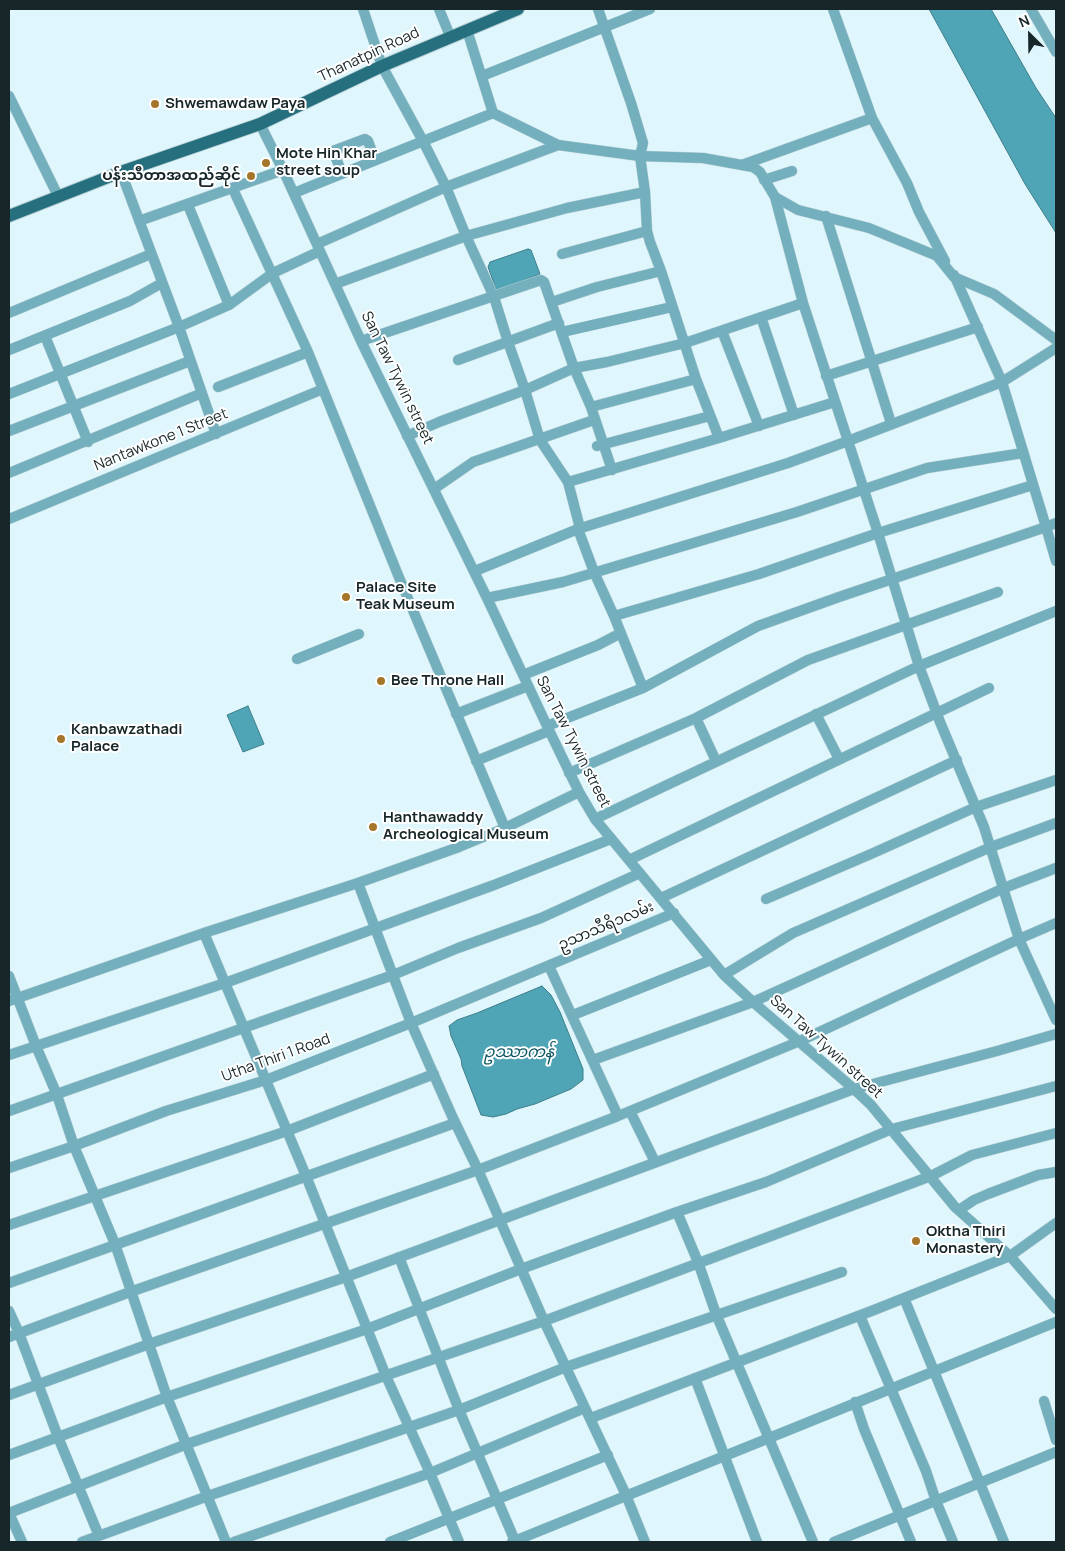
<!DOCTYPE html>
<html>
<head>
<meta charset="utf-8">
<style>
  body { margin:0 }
  #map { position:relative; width:1065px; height:1551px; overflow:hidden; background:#dff7fc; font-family:Manrope,sans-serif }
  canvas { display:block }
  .frame { position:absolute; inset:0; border:10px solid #162629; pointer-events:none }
  .north { position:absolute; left:1005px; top:10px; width:50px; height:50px; -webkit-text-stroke:4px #fff; paint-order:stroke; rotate:337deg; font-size:14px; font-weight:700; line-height:20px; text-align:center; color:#162629 }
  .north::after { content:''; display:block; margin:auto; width:18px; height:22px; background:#162629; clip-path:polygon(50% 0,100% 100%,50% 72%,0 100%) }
</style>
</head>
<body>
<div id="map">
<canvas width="1065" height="1551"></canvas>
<div class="frame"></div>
<div class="north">N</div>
</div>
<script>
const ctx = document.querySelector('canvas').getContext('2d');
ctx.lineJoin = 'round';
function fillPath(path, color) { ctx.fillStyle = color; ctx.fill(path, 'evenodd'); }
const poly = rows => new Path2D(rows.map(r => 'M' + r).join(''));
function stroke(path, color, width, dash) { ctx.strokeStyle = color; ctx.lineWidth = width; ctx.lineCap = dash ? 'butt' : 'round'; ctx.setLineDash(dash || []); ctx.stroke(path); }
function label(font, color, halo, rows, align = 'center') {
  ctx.font = font + ' Manrope,"Noto Sans Myanmar",sans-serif'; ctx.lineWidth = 4; ctx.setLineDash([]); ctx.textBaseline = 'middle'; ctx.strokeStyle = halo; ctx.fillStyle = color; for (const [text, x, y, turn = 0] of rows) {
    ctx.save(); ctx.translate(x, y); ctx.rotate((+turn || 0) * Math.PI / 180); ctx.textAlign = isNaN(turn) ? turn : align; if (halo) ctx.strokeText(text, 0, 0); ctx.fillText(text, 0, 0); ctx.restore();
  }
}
const water = poly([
  [929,9,991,9,1036,88,1056,118,1056,233,1025,184,929,9],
  [528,249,531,250,540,274,500,290,496,289,488,267,490,262,528,249],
  [248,706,264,744,243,752,227,715,248,706],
  [542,986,551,995,560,1012,583,1069,583,1080,571,1089,535,1104,517,1109,506,1114,493,1117,481,1115,462,1066,461,1059,451,1036,449,1026,457,1020,477,1013,542,986]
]);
fillPath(water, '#4fa4b5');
stroke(water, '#3e7e8b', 1);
const minor = poly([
  [363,9,382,66,423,141,446,187,466,236,494,297,508,342,525,390,540,440,568,482,580,528],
  [439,9,450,36],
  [833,9,872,118,907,183,919,212,945,261],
  [1031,9,1056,52],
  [467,30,493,113],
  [482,76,650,9],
  [9,96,58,196],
  [260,124,283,170,361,341,487,598,547,726,579,792,595,819,724,975,753,1002,854,1089,871,1105,955,1207,1010,1256,1056,1309],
  [742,165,872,118],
  [121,172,179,327,216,434],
  [342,173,333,151,365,139,368,141,375,160],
  [764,180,792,171],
  [233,189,308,352,398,575,505,828],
  [645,192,647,231,650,242,661,271,696,379,719,438],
  [294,193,493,113,558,145,640,156,703,158,753,167,760,172,775,197,798,210,869,228,937,256,954,277,994,294,1056,340],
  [775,197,803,303,878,533,919,666,940,722,984,827,1019,939,1056,1020],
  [188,205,229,305],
  [826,216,891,423],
  [139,221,283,170],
  [317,244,446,187,558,145],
  [562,254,647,231],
  [954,275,1002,382,1046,527,1056,523],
  [335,284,466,236,567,208,645,192,640,156,643,143,631,103,598,9],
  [552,302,597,287,661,271],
  [9,313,151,254],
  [761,317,794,415],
  [722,331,759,426],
  [562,332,672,307],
  [45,336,88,442],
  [361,341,541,280,544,282,574,368,591,407],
  [9,350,130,301,162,283],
  [458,360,559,323],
  [826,376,978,327],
  [218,387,308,352],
  [9,394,179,327,229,305,273,273,320,251],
  [9,431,190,361],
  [407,436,439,422,525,390,574,368,607,362,685,343,803,303],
  [597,446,710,416],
  [612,470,591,407,696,379],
  [9,473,202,393],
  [568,482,719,438,835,402],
  [434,489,473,462,594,420],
  [9,519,323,389],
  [578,529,594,572,614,616,643,688],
  [475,571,578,529,788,463,848,441,1002,382,1056,348],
  [487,598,563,582,797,512,927,468,1023,453],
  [614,616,759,574,878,533,1033,485],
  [297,659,359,634],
  [523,675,598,645,621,633],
  [456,714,528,686],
  [816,714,839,759],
  [696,718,716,761],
  [547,726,643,688,758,626,839,597,1046,527,1056,561],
  [476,761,549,731],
  [569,773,696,718,808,660,998,592],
  [595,819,919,666,1056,611],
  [629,860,989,688],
  [358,883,411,1023,452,1116,478,1170,544,1321,626,1495,645,1542],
  [661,898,957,760],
  [766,899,871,854,976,807,1056,780],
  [204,933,306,1176,386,1376,430,1473,234,1542],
  [549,966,618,1116],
  [724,975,793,933,991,847,1056,823],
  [9,976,36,1046,57,1095,74,1146,115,1244,167,1397,226,1542],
  [9,1001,204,933,358,883,459,847,505,828,579,792],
  [573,1015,711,960],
  [9,1055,225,983,494,885,611,839],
  [593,1060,753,1002,1004,888,1056,868],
  [9,1111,393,975,458,948,541,918,640,873],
  [630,1111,655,1162],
  [9,1168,74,1146,166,1111,266,1080,411,1023,674,913],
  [959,1210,974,1200,988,1194,1038,1175,1056,1172],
  [677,1212,698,1262,716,1314,813,1542],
  [9,1225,287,1131,434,1074],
  [399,1257,459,1410,515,1541],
  [9,1283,455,1123],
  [904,1298,1004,1542],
  [9,1311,19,1333,58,1437,99,1536],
  [860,1316,926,1471,936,1501,953,1542],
  [9,1337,130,1292,478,1170,618,1116,800,1041,1019,939,1056,923],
  [695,1378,757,1542],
  [9,1395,149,1344,346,1277,854,1089,997,1051,1056,1034],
  [1044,1401,1056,1440],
  [855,1402,864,1429,911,1542],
  [591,1418,874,1310,1010,1256,1056,1223],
  [9,1455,167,1397,367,1329,521,1269,677,1212,766,1182,892,1129,1056,1086],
  [9,1513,187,1444,544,1321,931,1176,972,1155,1056,1133],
  [9,1513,22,1542],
  [82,1542,208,1496,459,1410,566,1367,842,1272],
  [390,1542,608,1455],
  [459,1542,430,1473,585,1408],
  [512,1542,1056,1322],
  [834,1542,1056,1452]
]);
const major = poly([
  [9,216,121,172,260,124,382,66,518,9]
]);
stroke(minor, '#bbd1d6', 11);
stroke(major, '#bbd1d6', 14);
stroke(minor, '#73afbd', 10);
stroke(major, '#266f7e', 12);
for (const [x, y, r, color] of [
  [155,104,5,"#a57629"],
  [266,163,5,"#a57629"],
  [251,176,5,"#a57629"],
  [346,597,5,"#a57629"],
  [381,681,5,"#a57629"],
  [61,739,5,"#a57629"],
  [373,827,5,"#a57629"],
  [916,1241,5,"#a57629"]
]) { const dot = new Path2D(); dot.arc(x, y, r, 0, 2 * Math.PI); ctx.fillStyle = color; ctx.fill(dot); stroke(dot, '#fff', 2); }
label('15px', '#162629', '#fff', [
  ["Thanatpin Road",369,55,-25],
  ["San Taw Tywin street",397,378,64],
  ["Nantawkone 1 Street",161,440,-22],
  ["San Taw Tywin street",573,742,63],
  ["ဥသာသီရိ၁လမ်း",606,926,-23],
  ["San Taw Tywin street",826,1047,42],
  ["Utha Thiri 1 Road",276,1058,-20]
]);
label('bold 15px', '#162629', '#fff', [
  ["Shwemawdaw Paya",165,104],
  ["Mote Hin Khar",276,154],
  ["street soup",276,171],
  ["ပန်းသီတာအထည်ဆိုင်",241,176,"right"],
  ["Palace Site",356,588],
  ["Teak Museum",356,605],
  ["Bee Throne Hall",391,681],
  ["Kanbawzathadi",71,730],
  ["Palace",71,747],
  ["Hanthawaddy",383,818],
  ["Archeological Museum",383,835],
  ["Oktha Thiri",926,1232],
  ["Monastery",926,1249]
], 'left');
label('italic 16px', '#0e5764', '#fff', [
  ["ဥဿာကန်",519,1053]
]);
</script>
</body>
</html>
